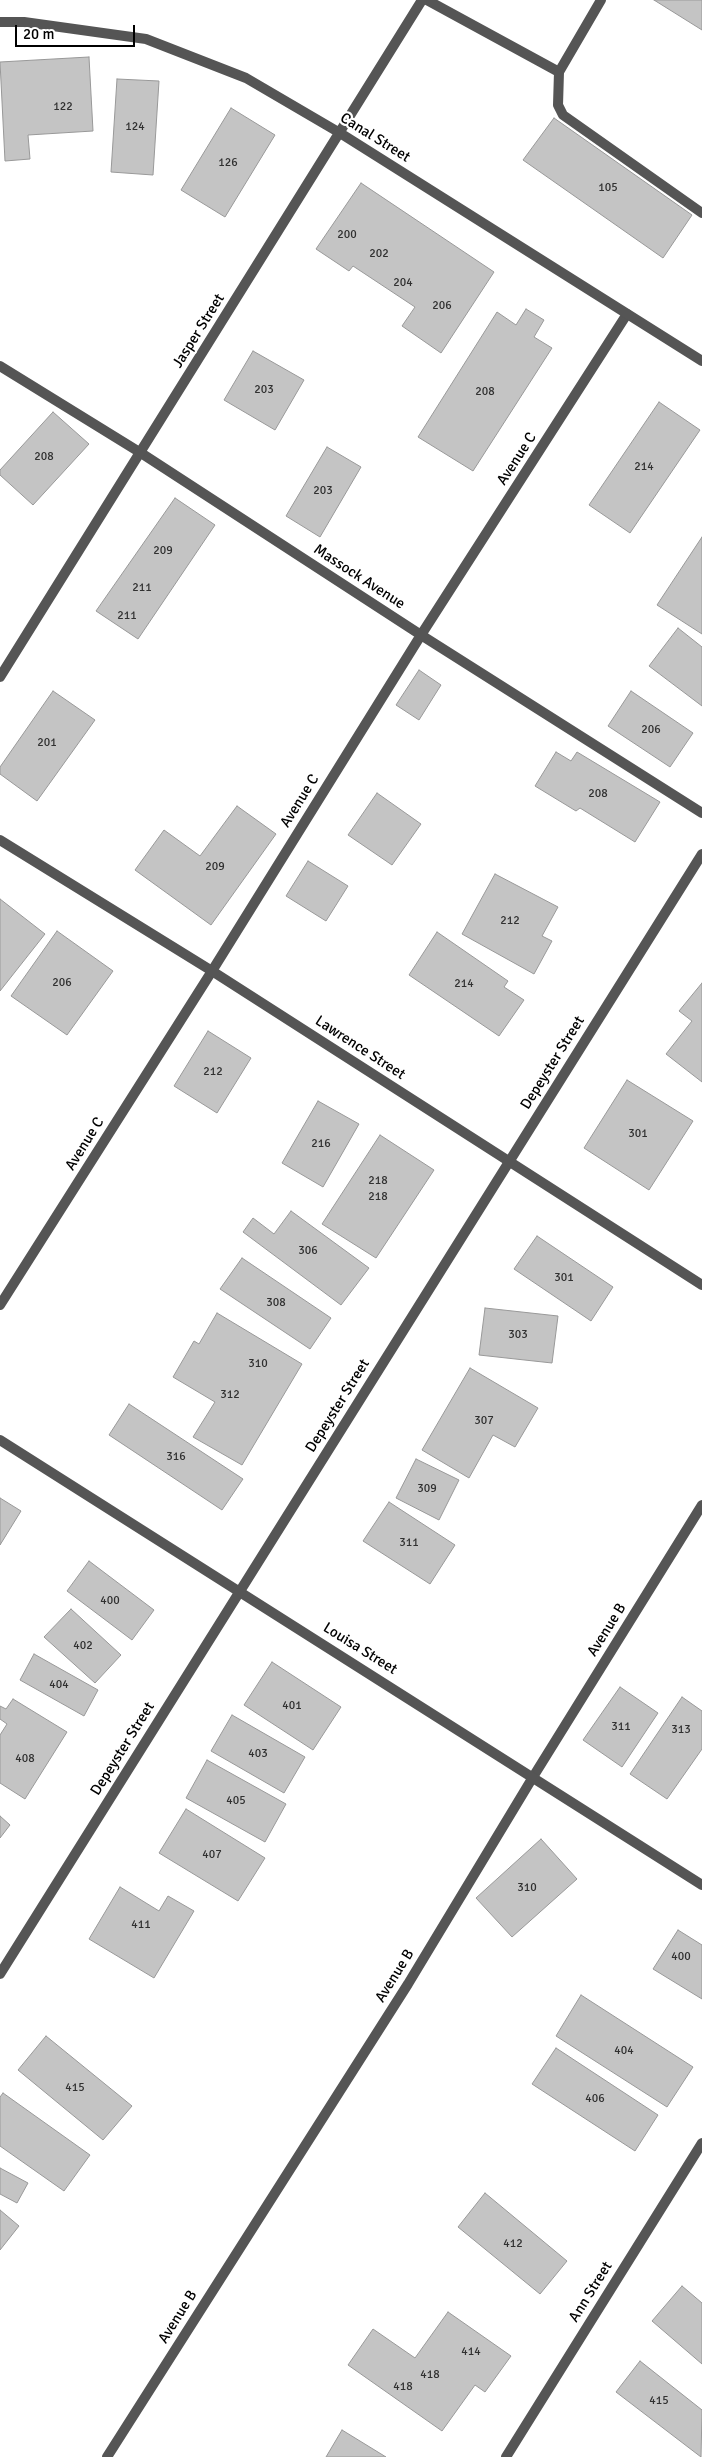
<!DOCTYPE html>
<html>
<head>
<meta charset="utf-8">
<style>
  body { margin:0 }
  #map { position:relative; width:702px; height:2457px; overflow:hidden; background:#fff; font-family:Signika,sans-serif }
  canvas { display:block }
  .scale { position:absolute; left:15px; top:25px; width:120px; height:22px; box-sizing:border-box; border:2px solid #000; border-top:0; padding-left:6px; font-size:15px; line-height:18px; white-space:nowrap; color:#000; -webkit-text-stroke:4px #fff; paint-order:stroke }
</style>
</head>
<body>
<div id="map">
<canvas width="702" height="2457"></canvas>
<div class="scale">20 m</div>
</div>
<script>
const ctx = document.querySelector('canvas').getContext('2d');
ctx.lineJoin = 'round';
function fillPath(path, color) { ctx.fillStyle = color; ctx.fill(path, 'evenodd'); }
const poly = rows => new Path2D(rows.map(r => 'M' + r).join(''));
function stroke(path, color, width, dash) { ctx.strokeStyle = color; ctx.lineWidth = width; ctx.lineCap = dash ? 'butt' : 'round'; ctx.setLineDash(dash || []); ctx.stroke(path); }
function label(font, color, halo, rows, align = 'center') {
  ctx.font = font + ' Signika,sans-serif'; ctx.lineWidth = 4.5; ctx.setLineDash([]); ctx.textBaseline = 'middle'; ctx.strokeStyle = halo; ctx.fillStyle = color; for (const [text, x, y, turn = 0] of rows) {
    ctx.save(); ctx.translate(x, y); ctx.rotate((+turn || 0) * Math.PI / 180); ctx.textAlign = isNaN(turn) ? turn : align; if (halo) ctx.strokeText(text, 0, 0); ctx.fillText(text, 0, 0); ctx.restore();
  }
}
const building = poly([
  [654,0,702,0,702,30,654,0],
  [89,57,93,131,28,135,30,159,5,161,0,62,89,57],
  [117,79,159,81,153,175,111,172,117,79],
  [231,108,275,135,225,217,181,190,231,108],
  [554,118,692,215,663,258,523,160,554,118],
  [361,183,494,272,441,353,402,326,415,307,353,266,349,271,316,249,361,183],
  [526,309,544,320,534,337,552,348,473,471,418,437,497,312,516,325,526,309],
  [253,351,304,380,275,430,224,400,253,351],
  [659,402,700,430,630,533,589,505,659,402],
  [53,412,89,444,33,505,0,475,0,470,53,412],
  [327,447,361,467,320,537,286,516,327,447],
  [175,498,215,525,138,639,96,611,175,498],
  [702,537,702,634,657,605,702,537],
  [678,628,702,647,702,706,649,666,678,628],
  [419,670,441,685,419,720,396,705,419,670],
  [53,691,95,720,37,801,0,774,0,767,53,691],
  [631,691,693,733,670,767,608,726,631,691],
  [556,752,571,761,577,752,660,802,635,842,580,808,576,811,535,786,556,752],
  [377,793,421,824,392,865,348,835,377,793],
  [237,806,276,834,211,925,135,870,164,830,200,856,237,806],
  [308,861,348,886,326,921,286,896,308,861],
  [495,874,558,907,542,936,552,941,534,974,462,934,495,874],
  [0,899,45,934,0,991,0,899],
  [57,931,113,971,67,1035,11,996,57,931],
  [437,932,508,981,504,987,524,1000,499,1036,409,975,437,932],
  [702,983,702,1082,666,1054,692,1021,679,1011,702,983],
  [208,1031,251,1058,217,1113,174,1086,208,1031],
  [627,1080,693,1121,649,1190,584,1148,627,1080],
  [318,1101,359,1124,323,1187,282,1163,318,1101],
  [380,1135,434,1170,376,1258,322,1224,380,1135],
  [291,1211,369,1268,341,1305,243,1232,253,1218,274,1234,291,1211],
  [537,1236,613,1287,591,1321,514,1269,537,1236],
  [242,1258,331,1318,310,1349,220,1289,242,1258],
  [485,1308,558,1316,552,1363,479,1355,485,1308],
  [217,1313,302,1364,242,1465,193,1437,215,1402,173,1377,194,1341,199,1344,217,1313],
  [470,1368,538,1408,515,1447,493,1435,469,1478,422,1450,470,1368],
  [129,1404,243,1479,222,1510,109,1435,129,1404],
  [416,1459,459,1480,439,1520,396,1498,416,1459],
  [0,1498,21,1511,0,1545,0,1498],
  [389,1502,455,1545,430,1584,363,1541,389,1502],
  [89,1561,154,1610,132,1640,67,1591,89,1561],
  [71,1609,121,1655,95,1683,44,1637,71,1609],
  [34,1654,98,1690,84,1716,20,1680,34,1654],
  [272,1662,341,1707,313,1750,244,1705,272,1662],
  [620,1687,658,1713,622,1767,583,1740,620,1687],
  [682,1697,702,1711,702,1749,667,1799,630,1774,682,1697],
  [13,1699,67,1732,25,1799,0,1783,0,1735,7,1724,0,1719,0,1706,6,1709,13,1699],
  [232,1715,305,1757,284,1793,211,1751,232,1715],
  [207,1760,286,1804,265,1842,186,1798,207,1760],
  [186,1809,265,1858,238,1901,159,1853,186,1809],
  [0,1816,10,1825,0,1838,0,1816],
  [541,1839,577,1879,512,1937,476,1898,541,1839],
  [120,1887,159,1911,168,1896,194,1911,154,1978,89,1939,120,1887],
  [678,1930,702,1945,702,1999,653,1969,678,1930],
  [581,1995,693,2067,667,2107,556,2036,581,1995],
  [46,2036,132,2106,103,2140,18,2070,46,2036],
  [556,2048,658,2115,635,2151,532,2084,556,2048],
  [3,2093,90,2155,64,2191,0,2146,0,2097,3,2093],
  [0,2168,28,2183,17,2203,0,2194,0,2168],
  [485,2193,567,2261,540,2294,458,2227,485,2193],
  [0,2210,19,2226,0,2250,0,2210],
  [682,2286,702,2303,702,2364,652,2321,682,2286],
  [448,2312,511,2356,485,2392,475,2385,442,2431,348,2365,373,2329,415,2358,448,2312],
  [640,2361,702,2410,701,2457,616,2392,640,2361],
  [342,2430,386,2457,326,2457,342,2430]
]);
fillPath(building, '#c4c4c4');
stroke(building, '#999', 1);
stroke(poly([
  [427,0,559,72,601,0],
  [559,72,558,105,563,115,702,213],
  [0,366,141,453,421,635,702,813],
  [0,1305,212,971,421,635,627,314],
  [107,2457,408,1984,533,1777,702,1505]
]), '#555', 10);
stroke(poly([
  [0,22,24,22,146,39,246,78,340,133,702,361],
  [0,677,422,0],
  [0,840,212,971,702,1285],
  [0,1440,702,1885],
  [506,2457,702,2143]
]), '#555', 10);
stroke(poly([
  [0,1974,702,854]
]), '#555', 10);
label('12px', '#313131', null, [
  ["122",63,107],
  ["124",135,127],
  ["126",228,163],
  ["105",608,188],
  ["200",347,235],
  ["202",379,254],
  ["204",403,283],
  ["206",442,306],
  ["203",264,390],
  ["208",485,392],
  ["208",44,457],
  ["214",644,467],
  ["203",323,491],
  ["209",163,551],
  ["211",142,588],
  ["211",127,616],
  ["206",651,730],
  ["201",47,743],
  ["208",598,794],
  ["209",215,867],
  ["212",510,921],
  ["206",62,983],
  ["214",464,984],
  ["212",213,1072],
  ["301",638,1134],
  ["216",321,1144],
  ["218",378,1181],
  ["218",378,1197],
  ["306",308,1251],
  ["301",564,1278],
  ["308",276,1303],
  ["303",518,1335],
  ["310",258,1364],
  ["312",230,1395],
  ["307",484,1421],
  ["316",176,1457],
  ["309",427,1489],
  ["311",409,1543],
  ["400",110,1601],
  ["402",83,1646],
  ["404",59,1685],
  ["401",292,1706],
  ["311",621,1727],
  ["313",681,1730],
  ["403",258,1754],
  ["408",25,1759],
  ["405",236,1801],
  ["407",212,1855],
  ["310",527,1888],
  ["411",141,1925],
  ["400",681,1957],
  ["404",624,2051],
  ["415",75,2088],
  ["406",595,2099],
  ["412",513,2244],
  ["414",471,2352],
  ["418",430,2375],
  ["418",403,2387],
  ["415",659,2401]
]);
label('15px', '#000', '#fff', [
  ["Canal Street",375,138,32],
  ["Jasper Street",199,331,-58],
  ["Avenue C",517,459,-57],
  ["Massock Avenue",359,577,33],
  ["Avenue C",300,801,-58],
  ["Lawrence Street",360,1048,33],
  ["Depeyster Street",553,1063,-58],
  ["Avenue C",85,1144,-58],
  ["Depeyster Street",338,1406,-58],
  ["Avenue B",607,1630,-58],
  ["Louisa Street",360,1649,32],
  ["Depeyster Street",123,1749,-58],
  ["Avenue B",395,1976,-58],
  ["Ann Street",591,2292,-58],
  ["Avenue B",178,2317,-58]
]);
</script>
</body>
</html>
